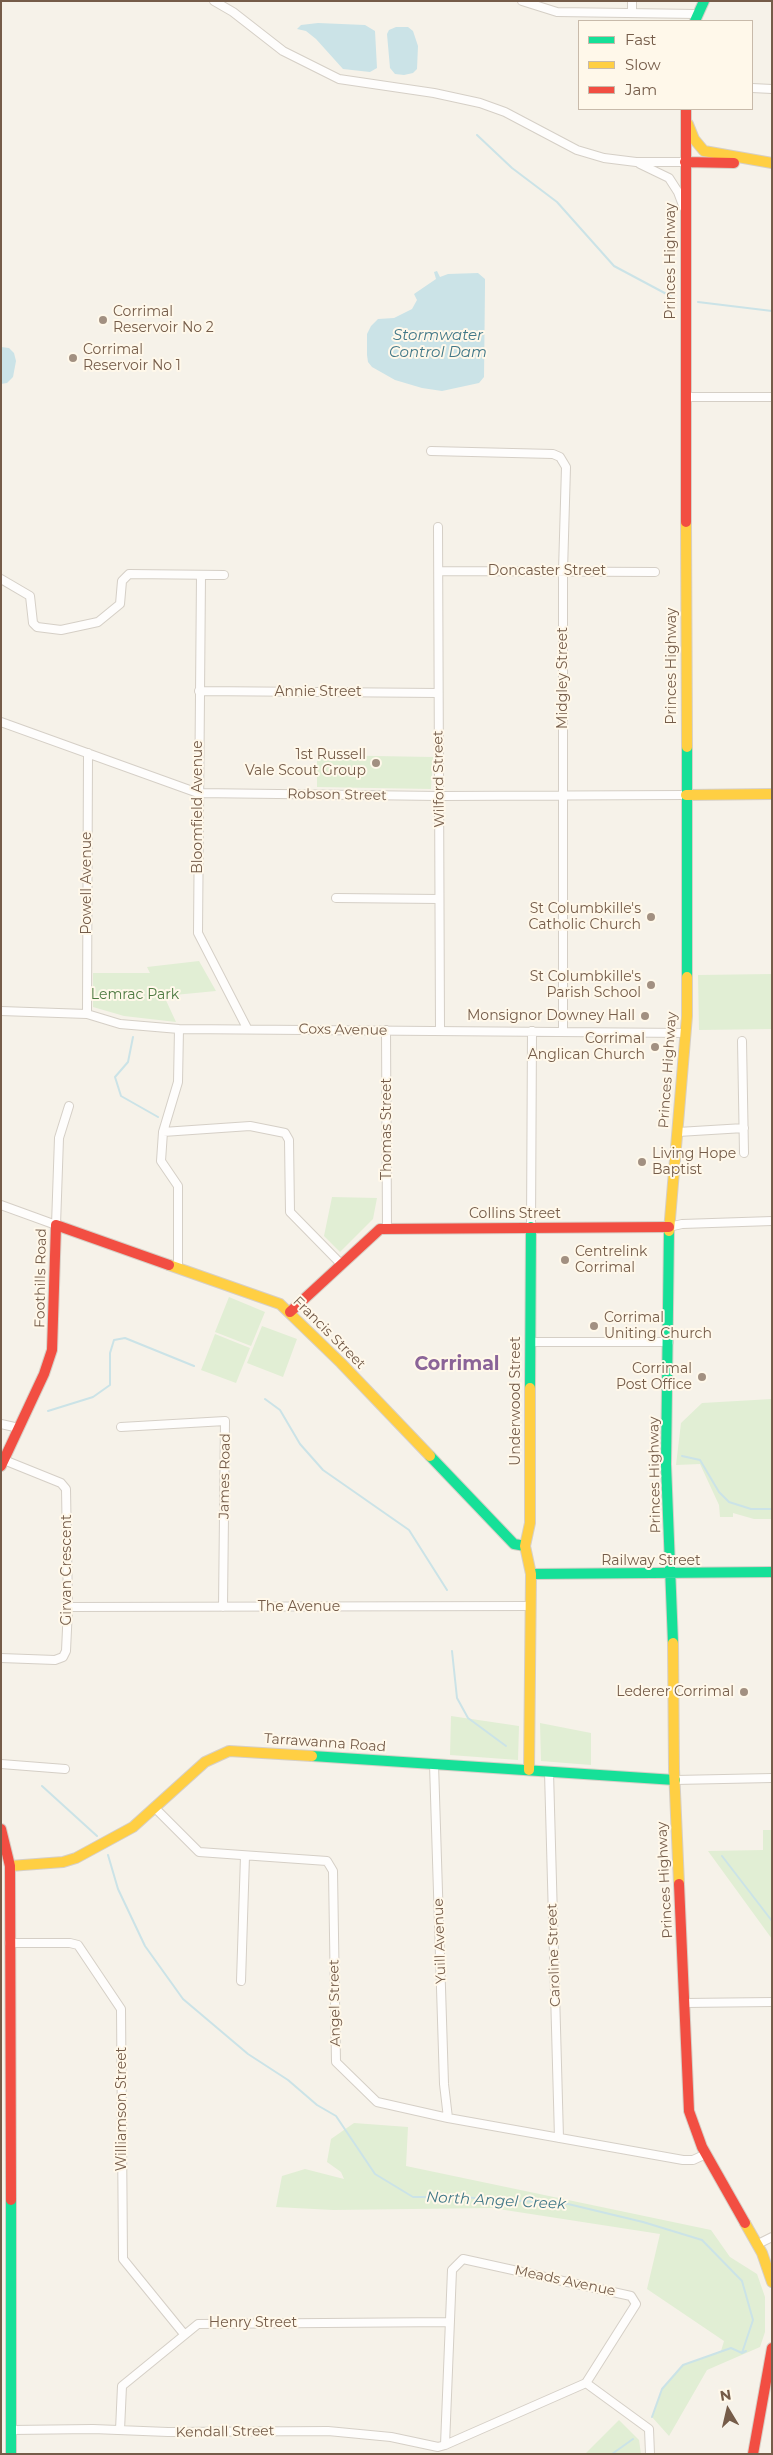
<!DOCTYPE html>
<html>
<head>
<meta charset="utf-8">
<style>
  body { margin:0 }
  #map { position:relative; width:773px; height:2455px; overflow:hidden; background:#f6f2e9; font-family:Montserrat,sans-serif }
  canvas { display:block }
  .frame { position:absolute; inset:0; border:2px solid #755c49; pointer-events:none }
  .legend { position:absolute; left:578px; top:20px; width:175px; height:90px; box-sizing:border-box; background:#fff8ea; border:1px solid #c8baaa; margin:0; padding:6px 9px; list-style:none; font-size:15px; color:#755c49 }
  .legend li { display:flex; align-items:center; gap:10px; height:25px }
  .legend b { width:25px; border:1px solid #c8baaa }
  .north { position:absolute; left:703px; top:2385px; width:50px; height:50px; -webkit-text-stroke:4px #fff8ea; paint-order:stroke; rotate:351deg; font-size:14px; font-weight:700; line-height:20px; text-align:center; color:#755c49 }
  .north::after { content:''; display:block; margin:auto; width:18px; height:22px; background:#755c49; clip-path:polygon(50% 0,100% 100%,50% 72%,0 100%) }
</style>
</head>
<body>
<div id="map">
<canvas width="773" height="2455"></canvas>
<div class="frame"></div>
<ul class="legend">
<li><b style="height:6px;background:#16e098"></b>Fast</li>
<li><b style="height:6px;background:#ffcf43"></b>Slow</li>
<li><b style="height:6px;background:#f24e42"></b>Jam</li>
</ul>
<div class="north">N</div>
</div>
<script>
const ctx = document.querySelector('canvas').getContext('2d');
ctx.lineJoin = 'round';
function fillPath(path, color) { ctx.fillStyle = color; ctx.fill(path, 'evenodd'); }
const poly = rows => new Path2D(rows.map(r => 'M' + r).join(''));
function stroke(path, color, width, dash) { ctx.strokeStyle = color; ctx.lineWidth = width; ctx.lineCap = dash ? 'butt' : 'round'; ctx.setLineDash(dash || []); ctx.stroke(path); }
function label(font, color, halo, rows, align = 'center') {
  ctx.font = font + ' Montserrat,sans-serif'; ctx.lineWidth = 4; ctx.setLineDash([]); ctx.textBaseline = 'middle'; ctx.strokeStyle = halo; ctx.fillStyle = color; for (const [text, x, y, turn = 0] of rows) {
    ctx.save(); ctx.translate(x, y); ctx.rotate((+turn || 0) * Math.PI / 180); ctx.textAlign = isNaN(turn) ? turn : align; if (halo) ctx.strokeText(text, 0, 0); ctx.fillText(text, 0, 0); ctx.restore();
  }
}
fillPath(poly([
  [317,755,433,757,431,789,317,787],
  [199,961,216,991,164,996,176,1022,124,1016,93,1007,93,973,150,973,147,967],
  [772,974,772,1029,699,1030,698,975],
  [332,1197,377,1198,373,1219,340,1252,324,1236],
  [229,1297,265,1312,251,1346,215,1332],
  [262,1326,297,1339,283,1377,247,1363],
  [215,1334,250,1348,236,1383,201,1370],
  [772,1399,772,1519,754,1519,733,1513,733,1517,720,1517,719,1505,700,1464,676,1465,681,1423,702,1403],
  [451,1716,519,1726,518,1760,450,1755],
  [540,1723,591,1733,591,1765,541,1761],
  [763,1830,772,1830,772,1939,708,1851,763,1850],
  [354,2123,408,2127,406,2166,711,2230,730,2257,757,2274,765,2297,765,2332,760,2347,707,2370,669,2436,652,2417,662,2389,683,2365,721,2351,724,2341,647,2289,660,2234,492,2208,333,2210,276,2207,282,2176,305,2169,344,2179,341,2172,327,2162,331,2139],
  [619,2420,639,2440,641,2454,585,2454]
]), '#e1eed4');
fillPath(poly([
  [318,23,365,25,375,31,377,68,370,72,343,69,316,39,306,31,297,29,301,25],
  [396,27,408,27,413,31,418,46,417,69,413,73,404,75,395,74,390,68,387,34,389,30],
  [437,271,440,277,448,274,478,273,485,279,485,286,484,377,479,383,442,391,422,388,395,380,372,367,368,362,367,355,367,334,371,326,378,319,394,318,412,309,417,300,414,294,436,279,434,272],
  [1,347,9,348,14,353,16,361,13,377,7,383,1,384]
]), '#cbe3e7');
stroke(poly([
  [477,135,512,168,557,202,614,266,674,298],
  [698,302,772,311],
  [133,1037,128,1062,115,1077,121,1096,158,1117],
  [265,1399,280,1410,300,1444,323,1470,409,1530,447,1590],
  [48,1411,93,1397,110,1385,110,1353,114,1340,125,1338,194,1366],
  [682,1456,700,1460,719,1492,729,1502,751,1509,772,1509],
  [452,1651,457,1698,468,1718,506,1746],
  [42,1786,97,1836],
  [108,1855,118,1889,145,1946,183,1999,248,2054,288,2080,317,2105,336,2116,375,2174,413,2197,460,2197,568,2204,643,2222,702,2240,742,2281,753,2320,742,2353],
  [722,1856,772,1921],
  [652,2417,662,2389,683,2365,731,2348,742,2353,746,2351],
  [612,2454,633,2439]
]), '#cbe3e7', 2);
const street = poly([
  [214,1,233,12,283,51,339,79,434,93,480,103,505,112,577,150,604,158,636,162,685,162],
  [522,1,557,12,697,14],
  [632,12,632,1],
  [752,88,772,89],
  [640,164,669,178,678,192,684,208],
  [685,397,772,397],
  [431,451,553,454,560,457,566,467,563,571,563,1031],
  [438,527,440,1031],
  [439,571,655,572],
  [201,575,198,933,247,1028],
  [1,579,30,596,33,623,37,627,61,630,98,622,120,604,122,581,129,574,224,575],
  [199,691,438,693],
  [1,722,198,793,439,796,686,795],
  [336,898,439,899],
  [1,1011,87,1014,120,1024,179,1029,686,1033],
  [87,1014,88,753],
  [386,1030,387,1228],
  [742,1041,744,1153],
  [163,1132,250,1126,285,1133,289,1140,290,1212,341,1264],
  [678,1132,744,1128],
  [1,1205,56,1225,59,1138,69,1106],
  [531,1227,532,1031],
  [669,1227,682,1224,772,1221],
  [178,1268,178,1186,161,1161,163,1132,178,1082,179,1029],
  [530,1342,669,1342],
  [1,1424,19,1428],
  [121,1427,225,1421,223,1607],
  [68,1607,529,1606],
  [1,1658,55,1660,63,1657,66,1651,68,1607,66,1489,61,1483,4,1460],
  [1,1764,65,1769],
  [434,1764,444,2084,448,2118],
  [549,1772,559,2138],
  [675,1780,772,1778],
  [156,1809,199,1852,327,1861,333,1871,336,2062,377,2102,448,2118,683,2160,693,2160,706,2154],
  [9,1943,70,1943,78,1945,121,2009,123,2259,184,2334],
  [241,1981,245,1856],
  [685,2003,772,2002],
  [758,2244,772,2237],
  [586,2383,649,2429,650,2454],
  [11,2430,93,2429,168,2432,328,2431,391,2437,438,2447,445,2445,586,2383,636,2304,631,2296,463,2259,452,2270,445,2445],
  [120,2430,122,2386,198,2324,450,2322]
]);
const fast = poly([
  [695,21,704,1],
  [687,747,687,977],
  [669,1231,666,1464,673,1643],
  [530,1388,531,1227],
  [430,1456,514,1544,525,1546],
  [531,1574,772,1572],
  [312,1756,675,1780],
  [11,2200,11,2454]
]);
const slow = poly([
  [688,124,694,139,704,151,772,163],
  [686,522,687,747],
  [686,795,772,794],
  [669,1231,687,1016,687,977],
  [169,1265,280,1304,341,1363,430,1456],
  [673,1643,674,1769,679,1884],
  [529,1770,531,1574,525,1546,530,1523,530,1388],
  [10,1866,63,1862,76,1858,133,1827,205,1762,229,1751,312,1756],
  [745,2223,762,2253,772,2282]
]);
const jam = poly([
  [686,109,686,522],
  [685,162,734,163],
  [290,1312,380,1229,669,1227],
  [1,1466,44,1374,52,1350,56,1225,169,1265],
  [1,1829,10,1866,11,2200],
  [679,1884,689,2111,702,2147,745,2223],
  [753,2454,772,2348]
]);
stroke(street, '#d5cfc6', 10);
stroke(fast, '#d6cfc6', 12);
stroke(slow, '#d6cfc6', 12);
stroke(jam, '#d6cfc6', 12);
stroke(street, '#fefdfc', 8);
stroke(fast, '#16e098', 10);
stroke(slow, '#ffcf43', 10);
stroke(jam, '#f24e42', 10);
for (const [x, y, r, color] of [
  [103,320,5,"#a29081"],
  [73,358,5,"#a29081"],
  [376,763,5,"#a29081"],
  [651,917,5,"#a29081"],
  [651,985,5,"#a29081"],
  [645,1016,5,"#a29081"],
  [655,1047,5,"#a29081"],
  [642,1162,5,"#a29081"],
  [565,1260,5,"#a29081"],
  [594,1326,5,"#a29081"],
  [702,1377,5,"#a29081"],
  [744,1692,5,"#a29081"]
]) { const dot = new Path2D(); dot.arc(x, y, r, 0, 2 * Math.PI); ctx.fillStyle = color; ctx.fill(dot); stroke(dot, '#fff8ea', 2); }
label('14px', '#755c49', '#fff8ea', [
  ["Princes Highway",671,261,-90],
  ["Doncaster Street",547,571],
  ["Princes Highway",672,666,-90],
  ["Midgley Street",563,678,-90],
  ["Annie Street",318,692],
  ["Wilford Street",439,779,-91],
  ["Robson Street",337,795,1],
  ["Bloomfield Avenue",198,807,-90],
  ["Powell Avenue",87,883,-90],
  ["Coxs Avenue",343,1030,1],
  ["Princes Highway",668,1070,-86],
  ["Thomas Street",387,1129,-90],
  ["Collins Street",515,1214],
  ["Foothills Road",41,1278,-89],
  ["Francis Street",329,1333,45],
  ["Underwood Street",516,1401,-90],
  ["Princes Highway",655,1475,-91],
  ["James Road",225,1476,-89],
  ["Railway Street",651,1561],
  ["Girvan Crescent",67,1570,-90],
  ["The Avenue",299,1607],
  ["Tarrawanna Road",325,1743,4],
  ["Princes Highway",665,1880,-93],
  ["Yuill Avenue",440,1941,-92],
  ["Caroline Street",554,1955,-92],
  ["Angel Street",335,2003,-91],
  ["Williamson Street",122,2109,-90],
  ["Meads Avenue",565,2281,12],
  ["Henry Street",253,2323],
  ["Kendall Street",225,2432,-1]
]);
label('14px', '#755c49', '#fff8ea', [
  ["Corrimal",113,312,"left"],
  ["Reservoir No 2",113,328,"left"],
  ["Corrimal",83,350,"left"],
  ["Reservoir No 1",83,366,"left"],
  ["1st Russell",366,755],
  ["Vale Scout Group",366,771],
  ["St Columbkille's",641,909],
  ["Catholic Church",641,925],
  ["St Columbkille's",641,977],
  ["Parish School",641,993],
  ["Monsignor Downey Hall",635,1016],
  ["Corrimal",645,1039],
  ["Anglican Church",645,1055],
  ["Living Hope",652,1154,"left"],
  ["Baptist",652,1170,"left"],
  ["Centrelink",575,1252,"left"],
  ["Corrimal",575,1268,"left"],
  ["Corrimal",604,1318,"left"],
  ["Uniting Church",604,1334,"left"],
  ["Corrimal",692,1369],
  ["Post Office",692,1385],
  ["Lederer Corrimal",734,1692]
], 'right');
label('14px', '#4e7a41', '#fff8ea', [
  ["Lemrac Park",135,995]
]);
label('italic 15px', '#427888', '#fff8ea', [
  ["Stormwater",438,336],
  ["Control Dam",438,353],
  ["North Angel Creek",496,2201,3]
]);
label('bold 19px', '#8a6498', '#fff8ea', [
  ["Corrimal",457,1364]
]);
</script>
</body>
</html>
